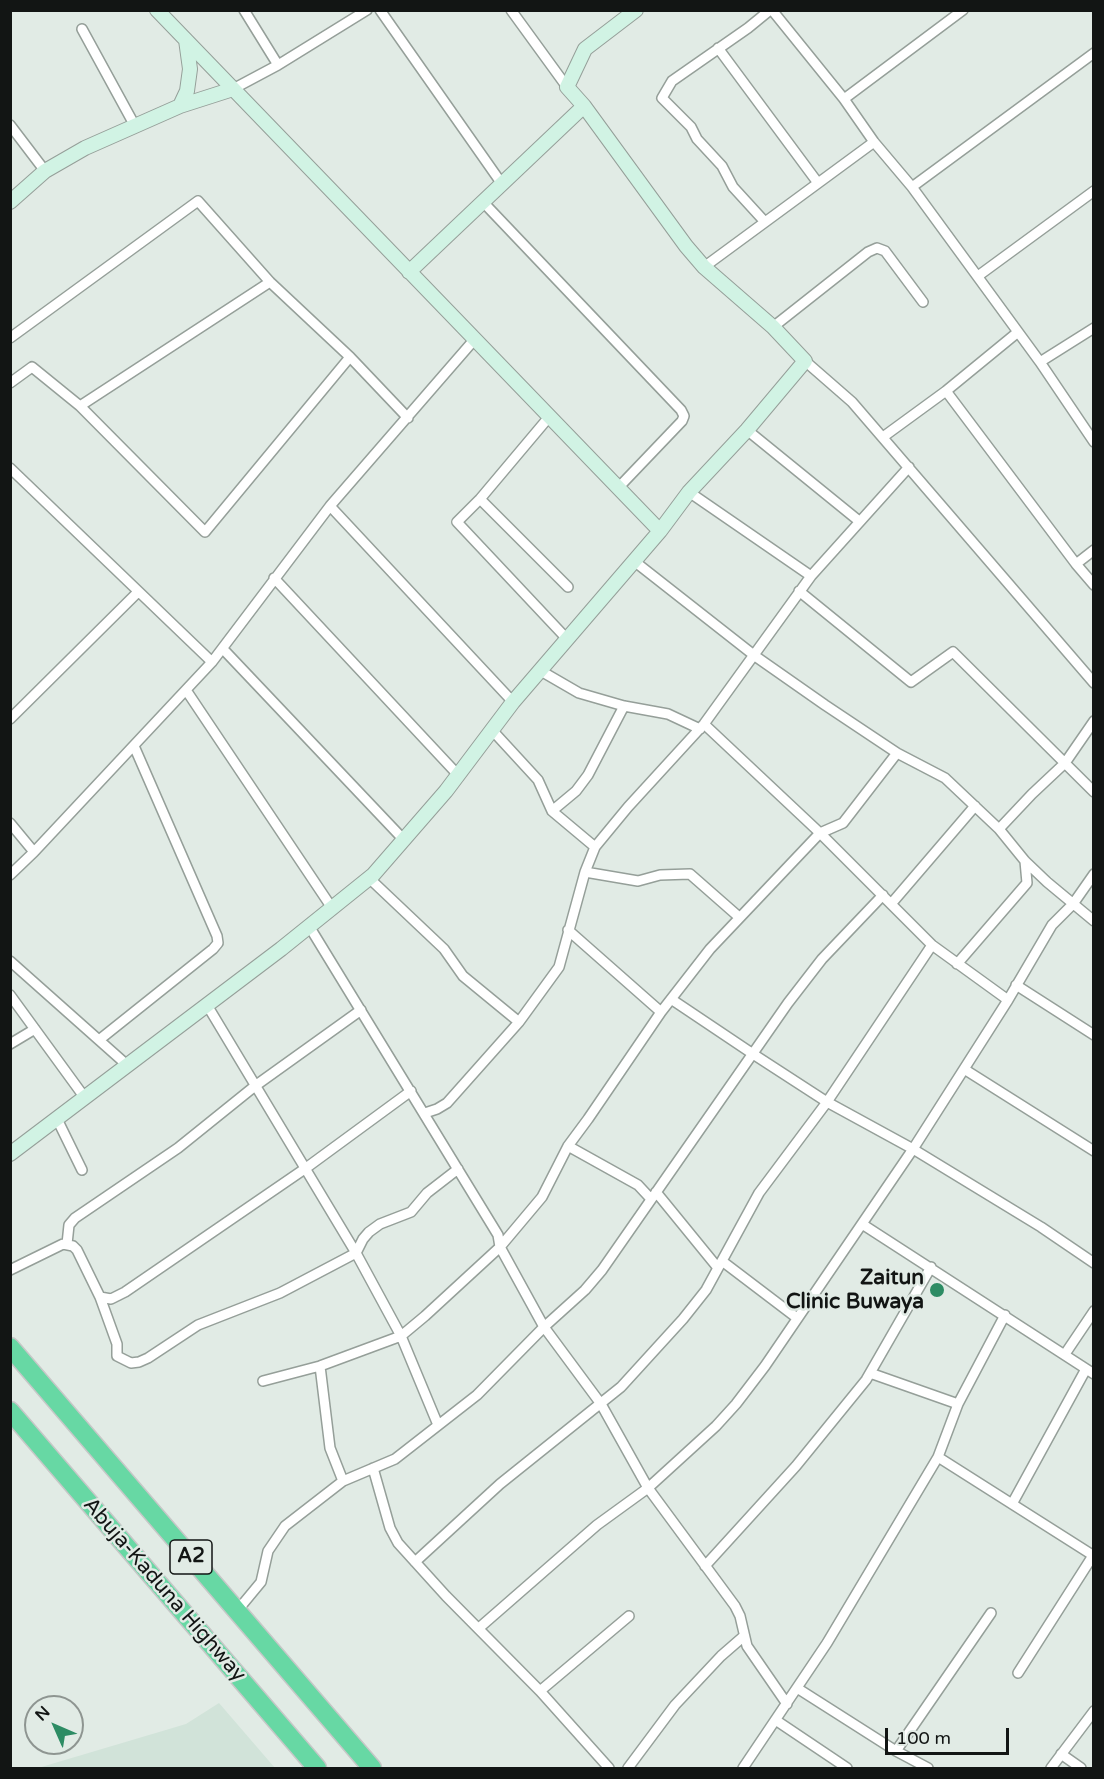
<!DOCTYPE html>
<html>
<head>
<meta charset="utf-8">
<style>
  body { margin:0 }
  #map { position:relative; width:1104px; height:1779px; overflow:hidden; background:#e1ebe5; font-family:"Varela Round",sans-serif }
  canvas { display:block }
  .frame { position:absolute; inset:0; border:12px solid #121514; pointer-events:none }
  .north { position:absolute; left:24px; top:1695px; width:60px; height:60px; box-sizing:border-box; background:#e1ebe5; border:2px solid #8e9591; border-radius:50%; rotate:315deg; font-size:16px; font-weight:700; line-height:24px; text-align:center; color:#121514 }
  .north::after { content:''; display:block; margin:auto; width:21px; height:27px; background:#2d8c64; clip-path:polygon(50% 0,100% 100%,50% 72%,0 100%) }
  .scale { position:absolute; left:885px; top:1728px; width:124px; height:27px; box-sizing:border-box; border:3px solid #121514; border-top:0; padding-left:8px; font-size:18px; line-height:21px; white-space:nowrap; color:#121514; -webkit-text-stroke:4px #e1ebe5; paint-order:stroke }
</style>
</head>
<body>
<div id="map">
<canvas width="1104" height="1779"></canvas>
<div class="frame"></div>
<div class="north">N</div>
<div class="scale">100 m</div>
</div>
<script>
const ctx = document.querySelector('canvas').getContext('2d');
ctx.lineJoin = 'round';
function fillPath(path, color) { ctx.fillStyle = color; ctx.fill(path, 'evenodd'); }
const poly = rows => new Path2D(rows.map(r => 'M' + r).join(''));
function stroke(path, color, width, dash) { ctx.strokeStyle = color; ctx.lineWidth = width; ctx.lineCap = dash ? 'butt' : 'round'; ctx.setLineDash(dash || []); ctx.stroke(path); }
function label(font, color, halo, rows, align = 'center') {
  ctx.font = font + ' "Varela Round",sans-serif'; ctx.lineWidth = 5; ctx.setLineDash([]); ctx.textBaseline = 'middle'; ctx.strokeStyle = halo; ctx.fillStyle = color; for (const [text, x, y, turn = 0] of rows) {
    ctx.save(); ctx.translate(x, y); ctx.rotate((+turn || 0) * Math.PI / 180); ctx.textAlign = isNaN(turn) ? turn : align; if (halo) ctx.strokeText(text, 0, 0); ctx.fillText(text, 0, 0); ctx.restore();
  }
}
fillPath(poly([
  [219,1703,275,1768,38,1768,186,1724]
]), '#d1e3d9');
const street = poly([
  [244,10,278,65],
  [380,10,502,184],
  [511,10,567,87],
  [772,10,844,99,874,142,912,187,1040,362,1094,442],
  [82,29,135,126],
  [718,48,818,183],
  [233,89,278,65,367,10],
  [844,99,963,10],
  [10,125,45,171],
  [912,187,1094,53],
  [483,202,681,410,684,416,682,421,618,488],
  [765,222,733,187,722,166,697,139,691,127,662,98,672,81,748,28,770,10],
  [704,267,874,142],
  [978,276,1094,191],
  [773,327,868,252,877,248,885,251,923,302],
  [10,338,198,201,270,282,350,357,408,418],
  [805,361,852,402,1094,683],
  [1040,362,1094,328],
  [10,383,32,367,80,406,270,282],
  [946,391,1076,564,1094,585],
  [80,406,205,532,350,357],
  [549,417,480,499,457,522,567,639],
  [747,430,859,521],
  [883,437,946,391,1018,332],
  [10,468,212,662],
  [689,492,811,576],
  [480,499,568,587],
  [330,506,513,702],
  [634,561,755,656,825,705,897,753,945,778,999,829,1025,861,1047,882,1094,921],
  [1076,564,1094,550],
  [274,578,459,776],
  [799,591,911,682,953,652,1094,792],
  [223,649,404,840],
  [541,671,579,693,624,706,668,714,700,729],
  [186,690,332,908],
  [10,719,138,592],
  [704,724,820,833,932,945,1008,1000],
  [492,730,538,780,552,811,595,847],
  [552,811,576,791,588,775,624,706],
  [10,823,34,852],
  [999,829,1032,794,1065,763,1094,721],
  [585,872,638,881,660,875,690,874,739,917],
  [10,875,34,852,212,662,330,506,474,340],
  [369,878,444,949,463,976,519,1022],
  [891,904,975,806],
  [309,926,498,1235,500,1247,544,1327,601,1404,648,1488,735,1606,740,1616,747,1646,787,1704],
  [568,930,661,1012],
  [10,961,127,1065],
  [957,964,1027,883,1025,861],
  [1016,985,1094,1035],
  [10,995,85,1098],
  [671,999,753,1054,827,1102,913,1149,1041,1227,1094,1263],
  [207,1005,356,1253,401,1336,438,1425],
  [99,1040,213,949,218,943,217,936,134,746],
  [10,1044,35,1029],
  [964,1069,1094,1151],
  [425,1113,437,1109,447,1103,519,1022,559,967,585,872,595,847,628,807,704,724,811,576,909,467],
  [57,1119,82,1170],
  [568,1146,638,1185,651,1199],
  [656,1192,718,1268],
  [862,1224,1094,1374],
  [67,1244,69,1225,75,1218,178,1148,255,1086,361,1010],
  [722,1261,797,1318],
  [10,1270,63,1244,73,1246,77,1250,100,1297,117,1344,117,1356,131,1363,139,1362,148,1358,198,1325,280,1293,356,1253,363,1239,369,1232,380,1224,411,1212,427,1193,458,1169],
  [100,1297,111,1299,125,1292,306,1168,411,1091],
  [1065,1354,1094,1311],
  [320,1366,330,1448,343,1481],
  [870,1373,958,1404],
  [263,1381,320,1366,401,1336,425,1316,500,1247,542,1197,568,1146,588,1119,661,1012,710,949,820,833,843,823,897,753],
  [938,1457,1094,1556],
  [373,1468,390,1528,398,1543,446,1596,540,1691,609,1768],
  [1012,1504,1086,1369],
  [415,1562,500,1484,621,1387,683,1319,706,1290,759,1193,827,1102,932,945],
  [705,1566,796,1466,866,1380,931,1267],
  [237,1611,261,1582,268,1551,285,1526,343,1481,395,1459,477,1395,544,1327,585,1290,602,1270,788,1003,822,959,883,895],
  [479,1628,597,1525,648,1488,716,1426,736,1404,765,1366,913,1149,1008,1000,1052,925,1073,904,1094,874],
  [1018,1673,1094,1554],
  [797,1688,896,1751,928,1768],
  [540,1691,629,1616],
  [777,1721,847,1768],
  [896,1751,991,1613],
  [1061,1754,1081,1768],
  [628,1768,675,1705,721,1656,744,1636],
  [743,1768,827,1643,938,1457,958,1404,1005,1315],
  [1051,1768,1094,1711]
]);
const secondary = poly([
  [180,106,187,91,190,69,186,40],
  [584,106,686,246,704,267,773,327,805,361,747,430,689,492,660,531],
  [10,202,45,171,85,148,180,106,233,89],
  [409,272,584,106,567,87,585,49,636,10],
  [10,1154,281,949,373,875,446,791,513,702,660,531,157,10]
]);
const highway = poly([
  [10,1347,372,1768],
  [10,1411,317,1768]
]);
stroke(street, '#959f99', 12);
stroke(secondary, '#959f99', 16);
stroke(highway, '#c6c7c7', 21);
stroke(street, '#fff', 9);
stroke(secondary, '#d1f3e4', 14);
stroke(highway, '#67d8a4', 18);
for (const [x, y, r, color] of [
  [937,1290,8,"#2d8c64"]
]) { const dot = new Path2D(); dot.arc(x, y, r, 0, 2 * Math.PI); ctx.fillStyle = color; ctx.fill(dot); stroke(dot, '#e1ebe5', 2); }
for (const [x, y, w] of [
  [191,1557,42]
]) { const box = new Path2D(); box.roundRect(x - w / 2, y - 17, w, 34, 4.5); ctx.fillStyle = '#e1ebe5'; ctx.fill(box); stroke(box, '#121514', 1.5); }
label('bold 20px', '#121514', null, [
  ["A2",191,1557]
]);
label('bold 21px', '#121514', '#e1ebe5', [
  ["Zaitun",924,1278],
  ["Clinic Buwaya",924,1302]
], 'right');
label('21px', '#121514', '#e1ebe5', [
  ["Abuja-Kaduna Highway",164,1590,49]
]);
</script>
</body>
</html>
